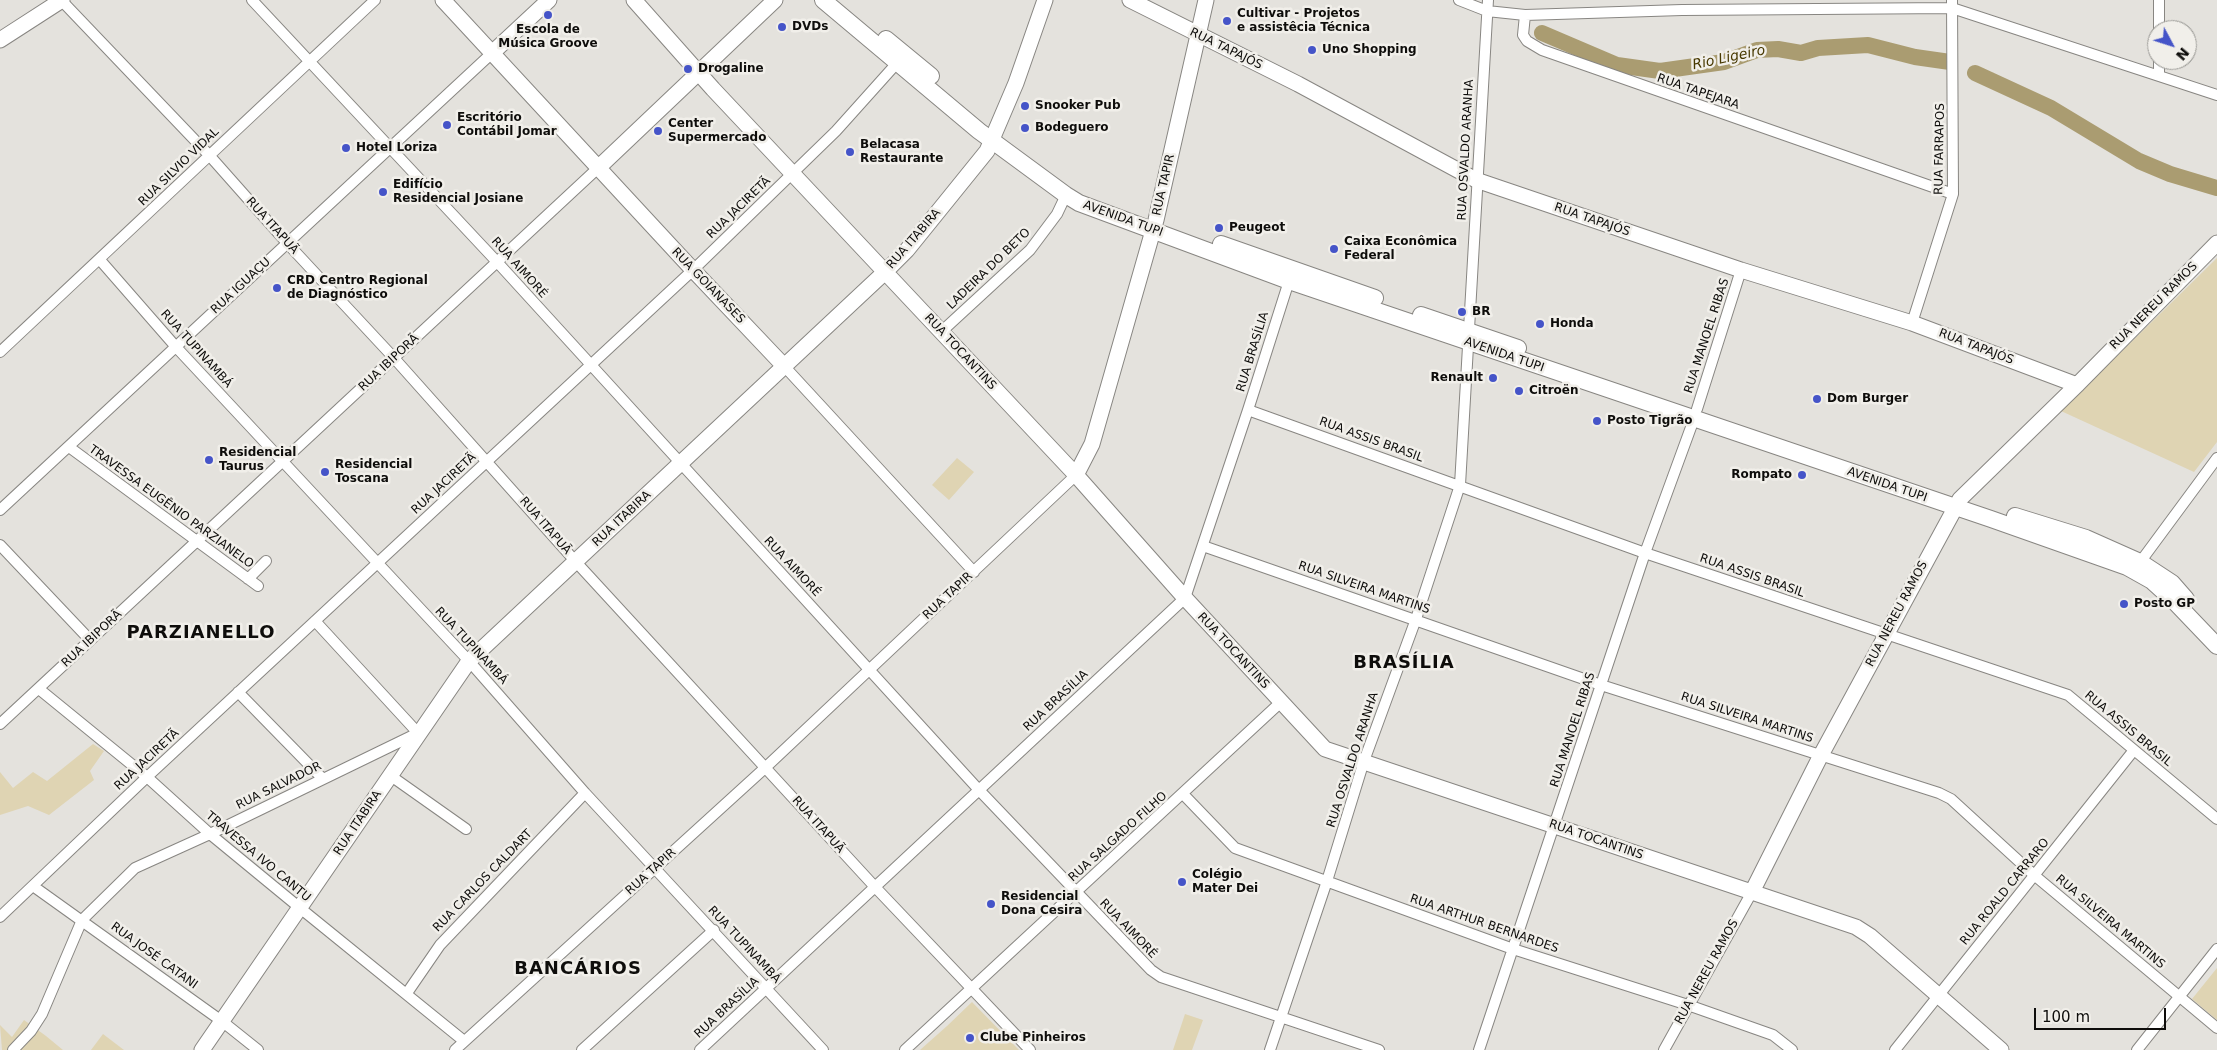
<!DOCTYPE html>
<html>
<head>
<meta charset="utf-8">
<style>
  body { margin:0 }
  #map { position:relative; width:2217px; height:1050px; overflow:hidden; background:#e4e2dd; font-family:"DejaVu Sans",sans-serif }
  canvas { display:block }
  .north { position:absolute; left:2147px; top:20px; width:50px; height:50px; box-sizing:border-box; background:#f1efea; border:1px solid #969591; border-radius:50%; rotate:130deg; font-size:14px; font-weight:700; line-height:20px; text-align:center; color:#0e0d0b }
  .north::after { content:''; display:block; margin:auto; width:18px; height:22px; background:#4554c8; clip-path:polygon(50% 0,100% 100%,50% 72%,0 100%) }
  .scale { position:absolute; left:2034px; top:1008px; width:132px; height:22px; box-sizing:border-box; border:2px solid #0e0d0b; border-top:0; padding-left:6px; font-size:15px; line-height:18px; white-space:nowrap; color:#0e0d0b; -webkit-text-stroke:4px #f1efea; paint-order:stroke }
</style>
</head>
<body>
<div id="map">
<canvas width="2217" height="1050"></canvas>
<div class="north">N</div>
<div class="scale">100 m</div>
</div>
<script>
const ctx = document.querySelector('canvas').getContext('2d');
ctx.lineJoin = 'round';
function fillPath(path, color) { ctx.fillStyle = color; ctx.fill(path, 'evenodd'); }
const poly = rows => new Path2D(rows.map(r => 'M' + r).join(''));
function stroke(path, color, width, dash) { ctx.strokeStyle = color; ctx.lineWidth = width; ctx.lineCap = dash ? 'butt' : 'round'; ctx.setLineDash(dash || []); ctx.stroke(path); }
function label(font, color, halo, rows, align = 'center') {
  ctx.font = font + ' "DejaVu Sans",sans-serif'; ctx.lineWidth = 5; ctx.setLineDash([]); ctx.textBaseline = 'middle'; ctx.strokeStyle = halo; ctx.fillStyle = color; for (const [text, x, y, turn = 0] of rows) {
    ctx.save(); ctx.translate(x, y); ctx.rotate((+turn || 0) * Math.PI / 180); ctx.textAlign = isNaN(turn) ? turn : align; if (halo) ctx.strokeText(text, 0, 0); ctx.fillText(text, 0, 0); ctx.restore();
  }
}
fillPath(poly([
  [2217,258,2217,442,2194,472,2061,411],
  [957,458,974,472,949,500,932,485],
  [93,744,104,751,90,771,94,780,49,815,28,806,0,815,0,772,13,788,33,772,47,781],
  [2217,968,2217,1020,2192,999],
  [972,1002,1019,1050,920,1050,947,1026],
  [1185,1014,1203,1020,1192,1050,1173,1050],
  [24,1020,46,1036,63,1050,2,1050,0,1025,12,1037],
  [103,1034,124,1050,91,1050]
]), '#dfd4b3');
stroke(poly([
  [1542,33,1617,65,1660,71,1724,62,1757,50,1778,49,1801,53,1818,48,1868,45,1915,57,1950,62],
  [1975,73,2051,108,2139,161,2170,174,2217,188]
]), '#aa9c71', 16);
const street = poly([
  [252,0,498,263,979,790,1151,970,1161,977,1379,1050],
  [1459,0,1487,11,1525,15,1682,10,1952,8,2217,95],
  [2159,0,2159,30],
  [62,1,209,155,287,243,394,358,576,562,875,887,1030,1050],
  [1525,15,1523,35,1527,41,1542,50,1953,194],
  [2159,60,2159,76],
  [100,260,176,347,469,661,585,793,823,1050],
  [1912,323,1953,194,1952,0],
  [941,332,1030,250,1057,214,1066,195],
  [0,352,375,0],
  [785,367,974,572],
  [1697,409,1741,270],
  [1248,410,1645,553,2068,695,2217,819],
  [69,447,258,586],
  [0,510,491,54],
  [0,545,90,640],
  [1203,546,1601,685,1939,793,1951,799,2034,875,2217,1028],
  [2138,565,2217,458],
  [248,579,266,561],
  [39,689,147,777,210,834,300,908,464,1041],
  [238,692,323,779],
  [0,724,598,168],
  [391,776,466,829],
  [1183,794,1235,848,1513,949,1688,1005,1773,1035,1792,1050],
  [33,886,223,1022,258,1050],
  [0,917,147,777,693,270,836,131,897,63],
  [407,993,440,945,585,793],
  [13,1050,31,1031,42,1014,82,920,135,868,210,834,418,733,315,621],
  [455,1050,766,767,1076,475],
  [582,1050,714,930],
  [700,1050,1185,598,1248,410,1289,281],
  [905,1050,1281,702],
  [1270,1050,1327,881,1364,761,1416,619,1460,485,1488,0],
  [1479,1050,1645,553,1694,419],
  [1664,1050,1752,892],
  [1895,1050,2134,750],
  [2137,1050,2217,949]
]);
const secondary = poly([
  [443,0,693,270,785,367],
  [634,0,713,89,1076,475,1185,598,1325,749,1856,927,1870,936,2001,1050],
  [1130,0,1298,84,1476,180,1741,270,1912,323,2077,385],
  [0,40,62,0],
  [491,54,549,0],
  [598,168,775,0],
  [1076,475,1092,444,1156,220,1206,0],
  [1752,892,1821,755,1960,499,2077,385,2217,243],
  [202,1050,469,661,886,271,907,250,987,151,1016,83,1045,0]
]);
const primary = poly([
  [823,0,979,131,1066,195,1079,203,1289,281,1991,519,2127,567,2152,581,2173,600,2217,646],
  [886,39,931,76],
  [1221,244,1375,298],
  [1421,315,1518,348],
  [2015,516,2086,538,2140,562,2172,583,2186,599]
]);
stroke(street, '#888682', 12);
stroke(secondary, '#888682', 17);
stroke(primary, '#888682', 18);
stroke(street, '#fff', 10);
stroke(secondary, '#fff', 15);
stroke(primary, '#fff', 16);
for (const [x, y, r, color] of [
  [548,15,5,"#4554c8"],
  [1227,21,5,"#4554c8"],
  [782,27,5,"#4554c8"],
  [1312,50,5,"#4554c8"],
  [688,69,5,"#4554c8"],
  [1025,106,5,"#4554c8"],
  [447,125,5,"#4554c8"],
  [1025,128,5,"#4554c8"],
  [658,131,5,"#4554c8"],
  [346,148,5,"#4554c8"],
  [850,152,5,"#4554c8"],
  [383,192,5,"#4554c8"],
  [1219,228,5,"#4554c8"],
  [1334,249,5,"#4554c8"],
  [277,288,5,"#4554c8"],
  [1462,312,5,"#4554c8"],
  [1540,324,5,"#4554c8"],
  [1493,378,5,"#4554c8"],
  [1519,391,5,"#4554c8"],
  [1817,399,5,"#4554c8"],
  [1597,421,5,"#4554c8"],
  [209,460,5,"#4554c8"],
  [325,472,5,"#4554c8"],
  [1802,475,5,"#4554c8"],
  [2124,604,5,"#4554c8"],
  [1182,882,5,"#4554c8"],
  [991,904,5,"#4554c8"],
  [970,1038,5,"#4554c8"]
]) { const dot = new Path2D(); dot.arc(x, y, r, 0, 2 * Math.PI); ctx.fillStyle = color; ctx.fill(dot); stroke(dot, '#f1efea', 2); }
label('bold 12px', '#0e0d0b', '#f1efea', [
  ["Cultivar - Projetos",1237,14],
  ["e assistêcia Técnica",1237,28],
  ["DVDs",792,27],
  ["Escola de",548,30,"center"],
  ["Música Groove",548,44,"center"],
  ["Uno Shopping",1322,50],
  ["Drogaline",698,69],
  ["Snooker Pub",1035,106],
  ["Escritório",457,118],
  ["Contábil Jomar",457,132],
  ["Center",668,124],
  ["Supermercado",668,138],
  ["Bodeguero",1035,128],
  ["Belacasa",860,145],
  ["Restaurante",860,159],
  ["Hotel Loriza",356,148],
  ["Edifício",393,185],
  ["Residencial Josiane",393,199],
  ["Peugeot",1229,228],
  ["Caixa Econômica",1344,242],
  ["Federal",1344,256],
  ["CRD Centro Regional",287,281],
  ["de Diagnóstico",287,295],
  ["BR",1472,312],
  ["Honda",1550,324],
  ["Renault",1483,378,"right"],
  ["Citroën",1529,391],
  ["Dom Burger",1827,399],
  ["Posto Tigrão",1607,421],
  ["Residencial",219,453],
  ["Taurus",219,467],
  ["Residencial",335,465],
  ["Toscana",335,479],
  ["Rompato",1792,475,"right"],
  ["Posto GP",2134,604],
  ["Colégio",1192,875],
  ["Mater Dei",1192,889],
  ["Residencial",1001,897],
  ["Dona Cesira",1001,911],
  ["Clube Pinheiros",980,1038]
], 'left');
label('12px', '#0e0d0b', '#f1efea', [
  ["RUA TAPAJÓS",1226,49,26],
  ["RUA TAPEJARA",1698,92,19],
  ["RUA FARRAPOS",1940,149,-89],
  ["RUA OSVALDO ARANHA",1466,150,-87],
  ["RUA SILVIO VIDAL",179,167,-44],
  ["RUA TAPIR",1164,185,-77],
  ["RUA JACIRETÃ",739,208,-44],
  ["AVENIDA TUPI",1123,219,20],
  ["RUA TAPAJÓS",1592,220,19],
  ["RUA ITAPUÃ",272,226,48],
  ["RUA ITABIRA",914,239,-49],
  ["RUA AIMORÉ",519,268,48],
  ["LADEIRA DO BETO",989,269,-44],
  ["RUA IGUAÇU",241,286,-43],
  ["RUA GOIANASES",708,286,46],
  ["RUA NEREU RAMOS",2154,306,-45],
  ["RUA MANOEL RIBAS",1707,336,-72],
  ["RUA TAPAJÓS",1976,347,21],
  ["RUA TUPINAMBÁ",196,349,48],
  ["RUA TOCANTINS",960,352,47],
  ["RUA BRASÍLIA",1253,352,-73],
  ["AVENIDA TUPI",1504,355,19],
  ["RUA IBIPORÃ",389,363,-43],
  ["RUA ASSIS BRASIL",1371,440,20],
  ["RUA JACIRETÃ",444,484,-43],
  ["AVENIDA TUPI",1887,485,19],
  ["TRAVESSA EUGÊNIO PARZIANELO",171,507,36],
  ["RUA ITABIRA",622,519,-43],
  ["RUA ITAPUÃ",545,526,49],
  ["RUA AIMORÉ",792,567,47],
  ["RUA ASSIS BRASIL",1752,576,19],
  ["RUA SILVEIRA MARTINS",1364,588,19],
  ["RUA TAPIR",948,596,-43],
  ["RUA NEREU RAMOS",1897,614,-62],
  ["RUA IBIPORÃ",92,639,-43],
  ["RUA TUPINAMBÁ",471,646,47],
  ["RUA TOCANTINS",1233,651,47],
  ["RUA BRASÍLIA",1056,701,-43],
  ["RUA SILVEIRA MARTINS",1747,718,18],
  ["RUA ASSIS BRASIL",2128,729,40],
  ["RUA MANOEL RIBAS",1573,730,-72],
  ["RUA JACIRETÃ",147,760,-43],
  ["RUA OSVALDO ARANHA",1353,760,-72],
  ["RUA SALVADOR",279,786,-26],
  ["RUA ITABIRA",358,823,-56],
  ["RUA ITAPUÃ",818,825,48],
  ["RUA SALGADO FILHO",1118,837,-42],
  ["RUA TOCANTINS",1596,840,19],
  ["TRAVESSA IVO CANTU",258,857,40],
  ["RUA TAPIR",651,872,-42],
  ["RUA CARLOS CALDART",483,881,-46],
  ["RUA ROALD CARRARO",2005,892,-51],
  ["RUA SILVEIRA MARTINS",2110,922,40],
  ["RUA ARTHUR BERNARDES",1484,924,19],
  ["RUA AIMORÉ",1128,929,46],
  ["RUA TUPINAMBÁ",744,945,47],
  ["RUA JOSÉ CATANI",154,956,36],
  ["RUA NEREU RAMOS",1707,972,-61],
  ["RUA BRASÍLIA",727,1008,-43]
]);
label('italic 14px', '#473800', '#f1efea', [
  ["Rio Ligeiro",1729,58,-12]
]);
ctx.letterSpacing = '1px';
label('bold 18px', '#0e0d0b', '#f1efea', [
  ["PARZIANELLO",201,633],
  ["BRASÍLIA",1404,663],
  ["BANCÁRIOS",578,969]
]);
ctx.letterSpacing = '0px';
</script>
</body>
</html>
